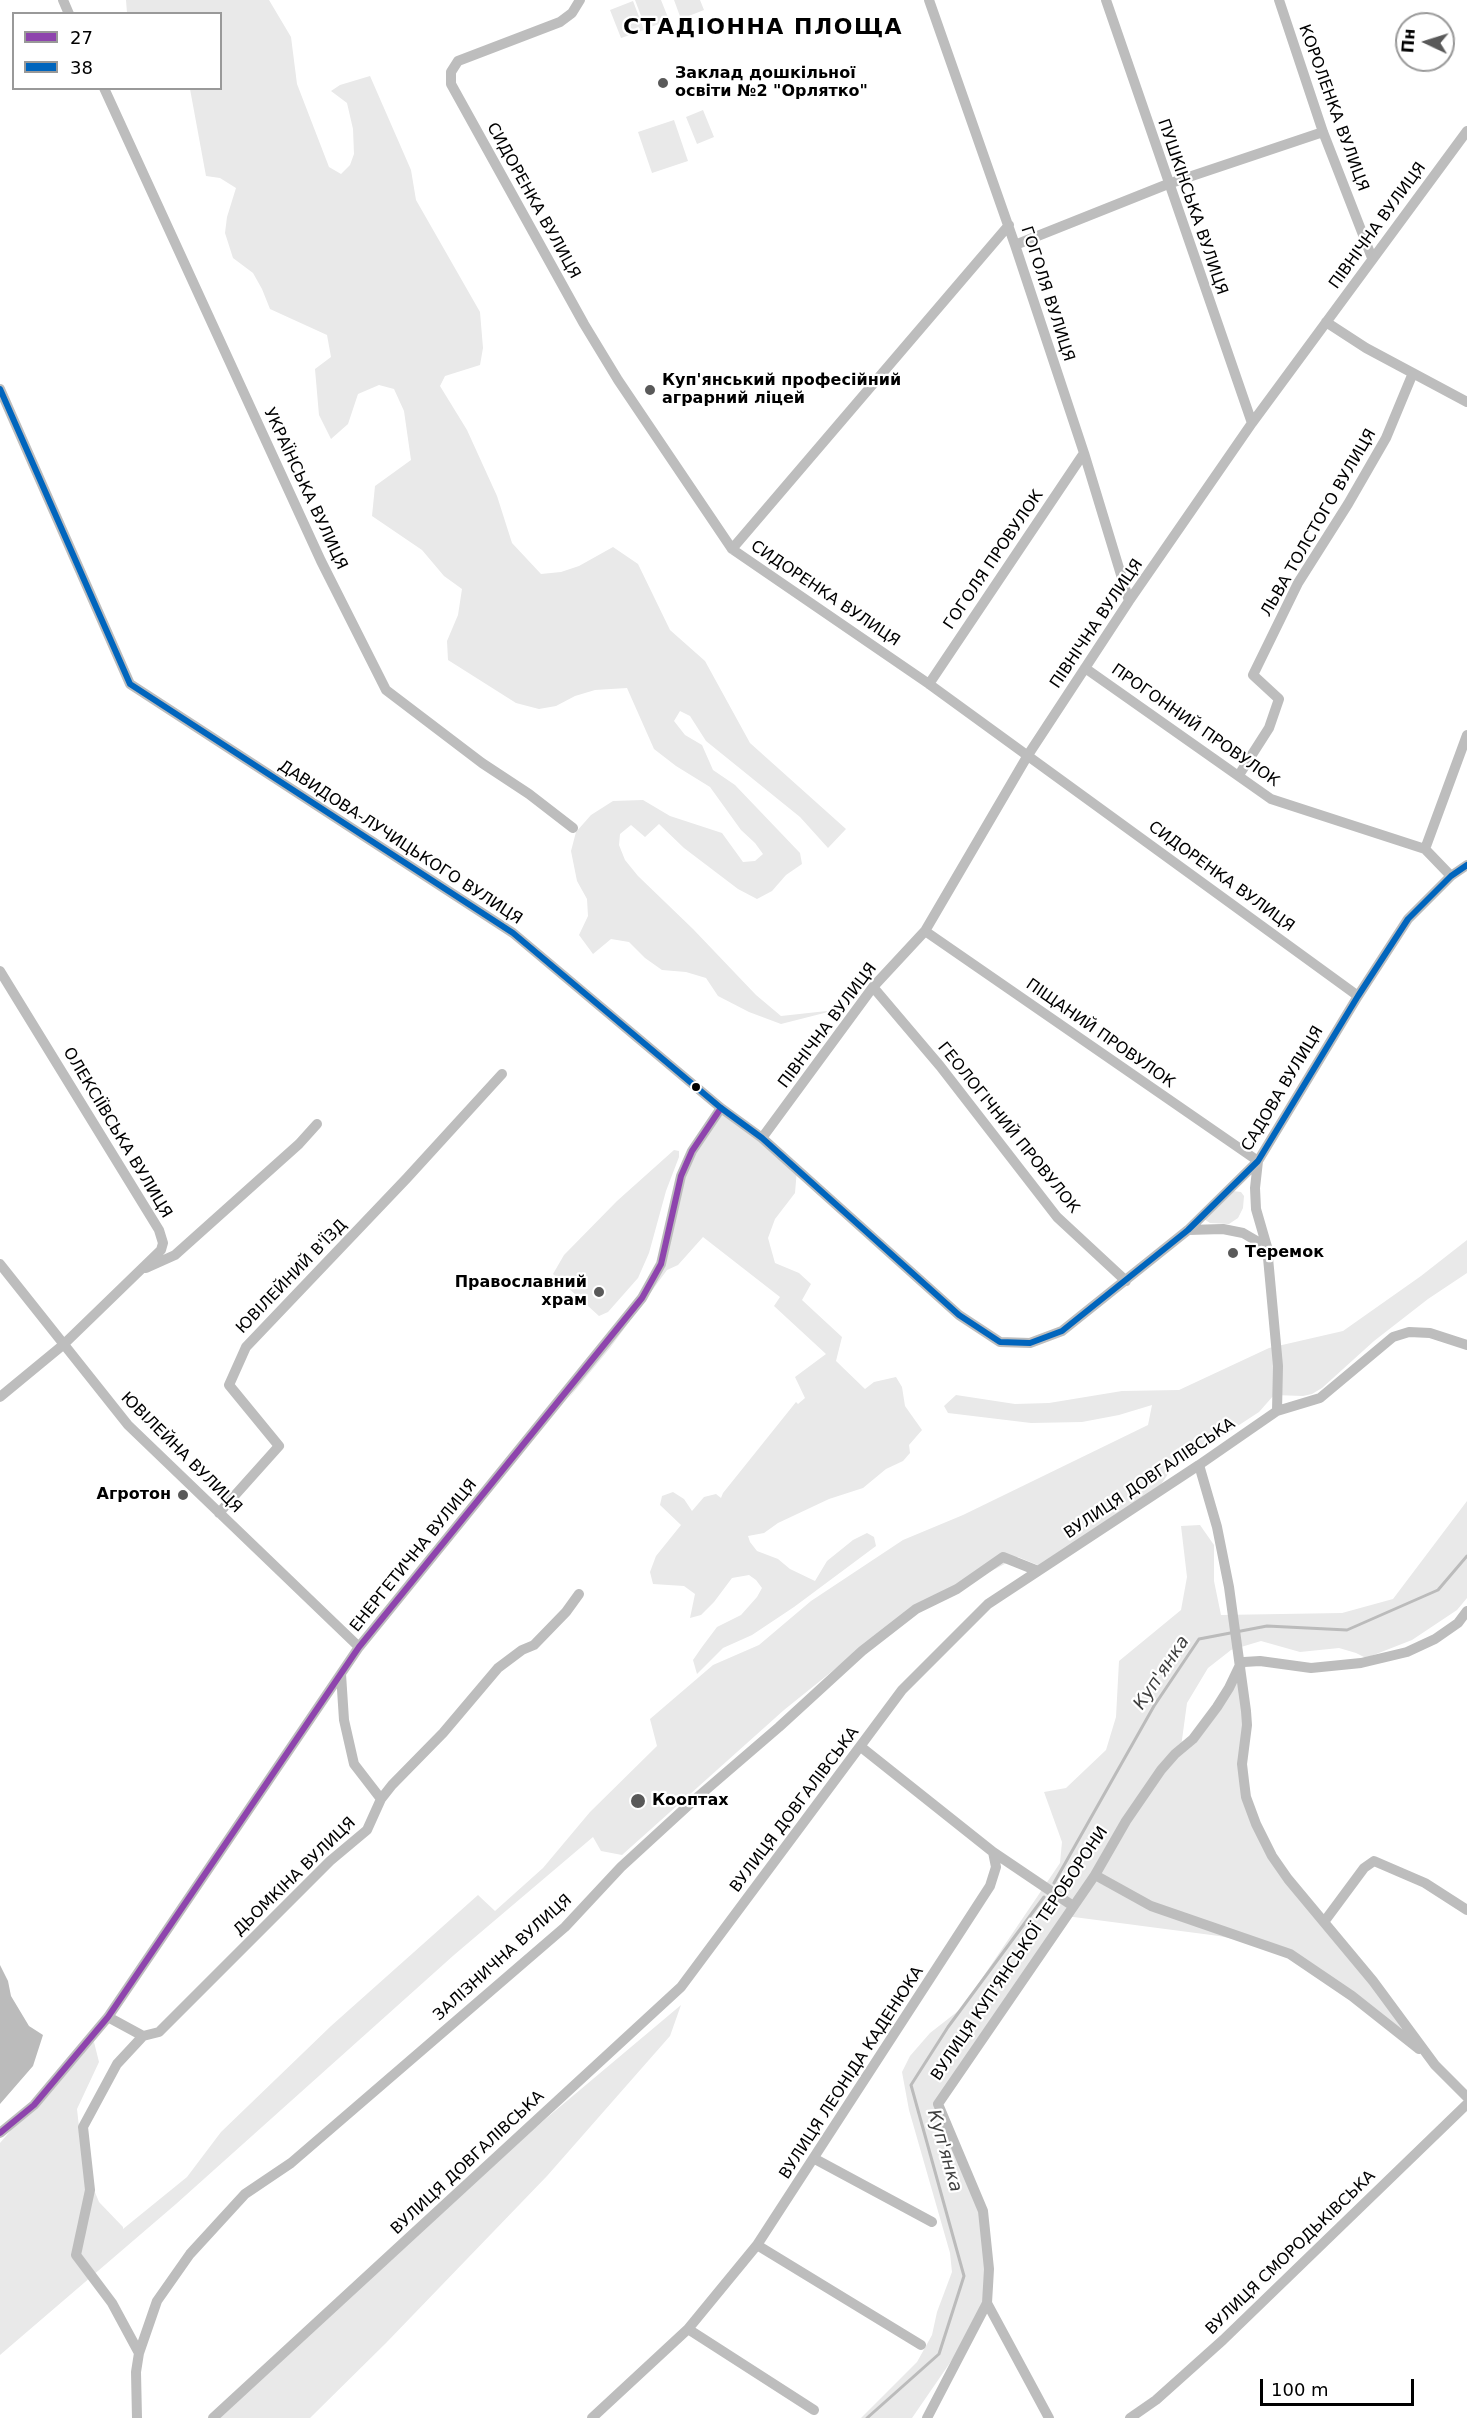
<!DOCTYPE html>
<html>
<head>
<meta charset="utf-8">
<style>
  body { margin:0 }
  #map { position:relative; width:1467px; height:2418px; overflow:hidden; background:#fff; font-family:"DejaVu Sans",sans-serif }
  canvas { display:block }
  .legend { position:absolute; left:12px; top:12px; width:210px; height:78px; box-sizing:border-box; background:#fff; border:2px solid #999; margin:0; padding:8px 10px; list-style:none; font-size:18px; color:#000 }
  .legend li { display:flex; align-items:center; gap:12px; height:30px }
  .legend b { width:30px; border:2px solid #999 }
  .north { position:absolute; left:1395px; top:12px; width:60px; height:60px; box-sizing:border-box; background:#fff; border:2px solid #999; border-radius:50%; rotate:274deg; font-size:16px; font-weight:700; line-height:24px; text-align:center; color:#000 }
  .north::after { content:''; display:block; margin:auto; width:21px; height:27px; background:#595959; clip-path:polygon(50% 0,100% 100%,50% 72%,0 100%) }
  .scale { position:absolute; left:1260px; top:2379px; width:154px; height:27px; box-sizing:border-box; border:3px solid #000; border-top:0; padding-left:8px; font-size:18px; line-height:21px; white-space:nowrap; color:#000; -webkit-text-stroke:4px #fff; paint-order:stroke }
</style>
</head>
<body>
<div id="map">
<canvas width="1467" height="2418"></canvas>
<ul class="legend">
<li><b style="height:8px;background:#8e44ad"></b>27</li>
<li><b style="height:8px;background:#0065bd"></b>38</li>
</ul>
<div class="north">Пн</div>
<div class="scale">100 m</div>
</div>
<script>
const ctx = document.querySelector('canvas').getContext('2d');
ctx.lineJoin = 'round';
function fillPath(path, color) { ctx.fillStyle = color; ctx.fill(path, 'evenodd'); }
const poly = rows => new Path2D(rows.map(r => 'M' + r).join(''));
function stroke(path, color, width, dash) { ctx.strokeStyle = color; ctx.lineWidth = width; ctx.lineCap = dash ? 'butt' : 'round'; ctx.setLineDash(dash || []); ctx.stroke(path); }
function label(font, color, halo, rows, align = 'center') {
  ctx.font = font + ' "DejaVu Sans",sans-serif'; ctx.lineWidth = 4.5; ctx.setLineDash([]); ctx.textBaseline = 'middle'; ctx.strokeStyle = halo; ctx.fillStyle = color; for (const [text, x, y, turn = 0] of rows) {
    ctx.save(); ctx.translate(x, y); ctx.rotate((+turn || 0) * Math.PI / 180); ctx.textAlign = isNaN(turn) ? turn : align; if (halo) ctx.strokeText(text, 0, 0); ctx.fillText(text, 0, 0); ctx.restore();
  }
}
fillPath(poly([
  [126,0,269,0,291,37,297,84,329,167,341,174,350,165,354,154,353,129,347,103,331,91,340,85,370,76,411,170,416,200,480,312,483,348,480,365,445,376,440,386,467,430,497,496,512,543,541,574,561,572,579,566,613,547,638,564,670,630,705,661,750,743,846,829,828,848,800,817,706,741,690,716,680,711,674,721,685,735,702,745,713,770,735,785,800,853,802,864,786,875,772,891,757,899,738,889,684,848,659,824,645,837,631,825,620,834,619,845,625,860,638,876,693,929,756,995,781,1016,836,1010,781,1024,749,1012,718,996,706,978,686,972,662,970,645,958,629,942,611,939,593,954,579,935,588,916,587,899,577,881,571,851,576,832,591,815,613,801,643,800,670,816,722,833,743,862,755,861,763,854,755,843,741,830,710,787,676,766,654,749,627,688,595,690,575,696,556,706,539,709,516,703,448,660,447,641,458,615,462,589,444,576,422,550,372,516,375,486,411,460,404,411,394,389,379,385,358,394,348,424,331,439,319,415,315,369,331,357,327,335,270,309,262,289,253,273,233,258,225,233,227,217,236,188,220,178,206,176,190,89,220,88,220,14,127,13],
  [635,0,661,0,669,20,646,29],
  [674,0,700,0,704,10,681,19],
  [633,1,644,30,621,38,610,10],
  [703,110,714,137,697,144,686,117],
  [674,120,688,161,652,173,638,132],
  [721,1108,797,1169,795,1193,775,1219,768,1238,775,1263,799,1273,811,1284,802,1300,842,1337,836,1361,865,1389,874,1382,896,1377,902,1387,905,1406,922,1430,909,1445,910,1453,903,1461,886,1469,863,1488,829,1499,778,1523,764,1533,748,1536,750,1542,757,1551,778,1559,790,1569,815,1581,827,1561,853,1540,867,1533,874,1537,876,1546,794,1607,752,1635,723,1648,697,1674,693,1660,702,1647,717,1627,741,1615,757,1597,762,1588,756,1580,749,1575,732,1578,714,1602,701,1615,690,1618,695,1594,684,1586,653,1584,650,1572,656,1556,681,1525,660,1505,662,1496,673,1492,684,1499,692,1511,704,1497,716,1494,721,1498,723,1493,796,1402,798,1404,805,1398,795,1377,826,1354,774,1306,780,1297,703,1237,678,1265,667,1270,610,1348,568,1399,661,1264,681,1178],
  [674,1150,679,1151,679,1157,666,1191,649,1253,638,1278,608,1312,599,1316,553,1274,564,1255,617,1201],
  [1233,1191,1241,1192,1244,1196,1243,1208,1238,1218,1229,1224,1210,1223,1204,1219],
  [1467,1240,1467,1273,1428,1299,1374,1341,1322,1388,1312,1394,1303,1396,1274,1395,1259,1412,1201,1450,1164,1469,1172,1468,1160,1486,1040,1566,1018,1557,957,1589,902,1615,784,1710,622,1855,601,1851,593,1837,454,1955,176,2204,0,2355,0,2143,79,2051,94,2042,99,2062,77,2109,83,2163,99,2202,123,2227,123,2229,187,2177,221,2132,331,2026,478,1895,495,1911,543,1868,590,1812,657,1746,650,1719,713,1665,759,1645,811,1601,903,1540,963,1515,1148,1425,1152,1405,1119,1415,1082,1422,1031,1423,948,1413,944,1406,956,1395,1015,1404,1049,1403,1122,1391,1179,1390,1269,1348,1343,1331,1421,1276],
  [1467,1501,1467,1598,1457,1610,1412,1640,1366,1658,1356,1653,1339,1648,1300,1652,1261,1641,1231,1650,1208,1668,1187,1703,1181,1747,1204,1725,1240,1665,1246,1711,1244,1781,1272,1856,1432,2060,1294,1957,1263,1945,1219,1936,1066,1916,938,2104,976,2196,986,2243,987,2303,976,2325,912,2418,861,2418,917,2362,932,2335,937,2312,952,2272,950,2253,909,2110,902,2072,910,2056,930,2033,962,2008,1060,1863,1062,1842,1044,1792,1066,1788,1106,1750,1116,1717,1119,1661,1181,1610,1187,1577,1181,1526,1200,1525,1214,1545,1214,1581,1221,1615,1342,1613,1393,1599],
  [681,2005,670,2036,547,2176,386,2343,310,2418,213,2418,455,2195]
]), '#e9e9e9');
fillPath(poly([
  [0,1965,8,1981,11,1996,29,2026,43,2035,33,2066,0,2104]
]), '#bbb');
stroke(poly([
  [1054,1883,1154,1706,1199,1639,1267,1626,1347,1630,1438,1590,1467,1556],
  [867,2418,939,2354,964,2276,911,2085,948,2027,1044,1897]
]), '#bbb', 3);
stroke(poly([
  [63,0,69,14],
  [580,0,572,13,560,22,458,61,451,72,451,84,584,324,618,380,732,549,929,684,1358,996],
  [929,0,1015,245,1084,453,1129,601],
  [1106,0,1252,423],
  [1279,0,1323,132,1372,258],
  [104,88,321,561,386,690,482,763,529,794,573,828],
  [1015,245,1168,184,1323,132],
  [1326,322,1366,348,1467,402],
  [0,389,130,684,513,933,721,1108,762,1138,959,1315,1000,1342,1030,1343,1062,1331,1188,1230,1258,1161,1358,996,1408,919,1451,876,1467,865],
  [732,549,1009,225],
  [1085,668,1271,799,1425,849,1451,876],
  [929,684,1084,453],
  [1239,775,1269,728,1279,699,1253,675,1298,583,1348,504,1386,438,1413,373],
  [1425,849,1467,735],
  [925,931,1258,1161,1255,1188,1256,1209,1267,1247],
  [0,971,159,1230,163,1243,161,1250,63,1345,0,1397],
  [873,987,940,1066,1057,1217,1126,1281],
  [762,1138,873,987,925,931,1028,755,1129,601,1252,423,1467,131],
  [1188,1230,1223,1229,1243,1233,1267,1247,1278,1366,1277,1411],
  [0,1264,128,1425,359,1647],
  [146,1268,175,1255,299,1144,317,1124],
  [1199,1465,1217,1527,1229,1587,1246,1711,1247,1725,1242,1764,1244,1781,1246,1797,1256,1824,1272,1856,1288,1879,1373,1981,1435,2065,1467,2097],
  [219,1513,279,1446,229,1385,246,1347,407,1178,502,1074],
  [341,1674,344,1720,354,1764,381,1799],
  [993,1852,1073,1906],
  [1095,1875,1151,1906,1290,1954,1352,1996,1419,2049],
  [1324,1922,1364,1868,1374,1861,1425,1883,1467,1910],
  [108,2017,143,2036,159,2032,330,1861,367,1830,381,1799,392,1785,443,1733,498,1668,522,1650,534,1645,566,1612,579,1594],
  [0,2133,34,2105,108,2017,359,1647,642,1298,661,1264,681,1176,692,1151,721,1108],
  [815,2159,932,2222],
  [757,2245,921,2345],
  [987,2303,1049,2418],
  [688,2329,814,2410],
  [139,2353,112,2303,76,2255,90,2190,83,2127,117,2064,143,2036],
  [137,2418,136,2372,139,2353,157,2301,190,2254,245,2194,291,2163,565,1927,621,1867,693,1801,779,1727,862,1651,916,1609,957,1589,1003,1557,1038,1571],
  [213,2418,681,1987,902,1690,988,1604,1199,1465,1277,1411,1320,1398,1393,1337,1409,1332,1430,1333,1467,1345],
  [592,2418,688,2329,757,2245,990,1886,996,1867,993,1852,861,1747],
  [927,2418,987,2303,989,2269,983,2211,938,2104,1095,1875,1126,1821,1161,1770,1175,1754,1193,1739,1217,1707,1229,1688,1240,1665,1244,1662,1260,1661,1311,1668,1361,1663,1407,1652,1435,1639,1458,1623,1467,1611],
  [1130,2418,1156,2400,1223,2340,1467,2104]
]), '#bdbdbd', 10);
stroke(poly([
  [0,2133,34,2105,108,2017,359,1647,642,1298,661,1264,681,1176,692,1151,721,1108]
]), '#8e44ad', 6);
stroke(poly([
  [0,389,130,684,513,933,721,1108,762,1138,959,1315,1000,1342,1030,1343,1062,1331,1188,1230,1258,1161,1358,996,1408,919,1451,876,1467,865]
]), '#0065bd', 6);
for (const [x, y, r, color] of [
  [663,83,6,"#595959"],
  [650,390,6,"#595959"],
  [696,1087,5,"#000"],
  [1233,1253,6,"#595959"],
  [599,1292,6,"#595959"],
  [183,1495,6,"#595959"],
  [638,1801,8,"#595959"]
]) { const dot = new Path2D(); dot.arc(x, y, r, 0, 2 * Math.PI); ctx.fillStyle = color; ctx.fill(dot); stroke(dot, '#fff', 2); }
label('bold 16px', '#000', '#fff', [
  ["Заклад дошкільної",675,74],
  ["освіти №2 \"Орлятко\"",675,92],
  ["Куп'янський професійний",662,381],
  ["аграрний ліцей",662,399],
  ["Теремок",1245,1253],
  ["Православний",587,1283,"right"],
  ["храм",587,1301,"right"],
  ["Агротон",171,1495,"right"],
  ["Кооптах",652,1801]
], 'left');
label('16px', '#000', '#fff', [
  ["КОРОЛЕНКА ВУЛИЦЯ",1333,108,70],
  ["СИДОРЕНКА ВУЛИЦЯ",533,201,61],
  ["ПУШКІНСЬКА ВУЛИЦЯ",1192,207,71],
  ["ПІВНІЧНА ВУЛИЦЯ",1378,226,-54],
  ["ГОГОЛЯ ВУЛИЦЯ",1047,294,72],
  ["УКРАЇНСЬКА ВУЛИЦЯ",305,489,65],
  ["ЛЬВА ТОЛСТОГО ВУЛИЦЯ",1319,523,-60],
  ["ГОГОЛЯ ПРОВУЛОК",994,560,-56],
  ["СИДОРЕНКА ВУЛИЦЯ",825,594,34],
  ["ПІВНІЧНА ВУЛИЦЯ",1097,624,-56],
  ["ПРОГОННИЙ ПРОВУЛОК",1195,726,35],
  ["ДАВИДОВА-ЛУЧИЦЬКОГО ВУЛИЦЯ",400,843,33],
  ["СИДОРЕНКА ВУЛИЦЯ",1221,877,36],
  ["ПІВНІЧНА ВУЛИЦЯ",828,1026,-53],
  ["ПІЩАНИЙ ПРОВУЛОК",1100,1034,35],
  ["САДОВА ВУЛИЦЯ",1283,1089,-59],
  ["ГЕОЛОГІЧНИЙ ПРОВУЛОК",1008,1128,51],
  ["ОЛЕКСІЇВСЬКА ВУЛИЦЯ",117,1133,59],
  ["ЮВІЛЕЙНИЙ В'ЇЗД",292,1277,-46],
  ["ЮВІЛЕЙНА ВУЛИЦЯ",181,1453,45],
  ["ВУЛИЦЯ ДОВГАЛІВСЬКА",1150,1479,-34],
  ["ЕНЕРГЕТИЧНА ВУЛИЦЯ",414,1556,-51],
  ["ВУЛИЦЯ ДОВГАЛІВСЬКА",795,1810,-53],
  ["ДЬОМКІНА ВУЛИЦЯ",295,1877,-44],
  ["ВУЛИЦЯ КУП'ЯНСЬКОЇ ТЕРОБОРОНИ",1020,1954,-56],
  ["ЗАЛІЗНИЧНА ВУЛИЦЯ",503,1958,-42],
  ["ВУЛИЦЯ ЛЕОНІДА КАДЕНЮКА",852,2073,-57],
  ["ВУЛИЦЯ ДОВГАЛІВСЬКА",468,2163,-43],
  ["ВУЛИЦЯ СМОРОДЬКІВСЬКА",1291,2253,-44]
]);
label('italic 18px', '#3f3f3f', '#fff', [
  ["Куп'янка",1162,1673,-56],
  ["Куп'янка",944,2151,74]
]);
ctx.letterSpacing = '1.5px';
label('bold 22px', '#000', '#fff', [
  ["СТАДІОННА ПЛОЩА",763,28]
]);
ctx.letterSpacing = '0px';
</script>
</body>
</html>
